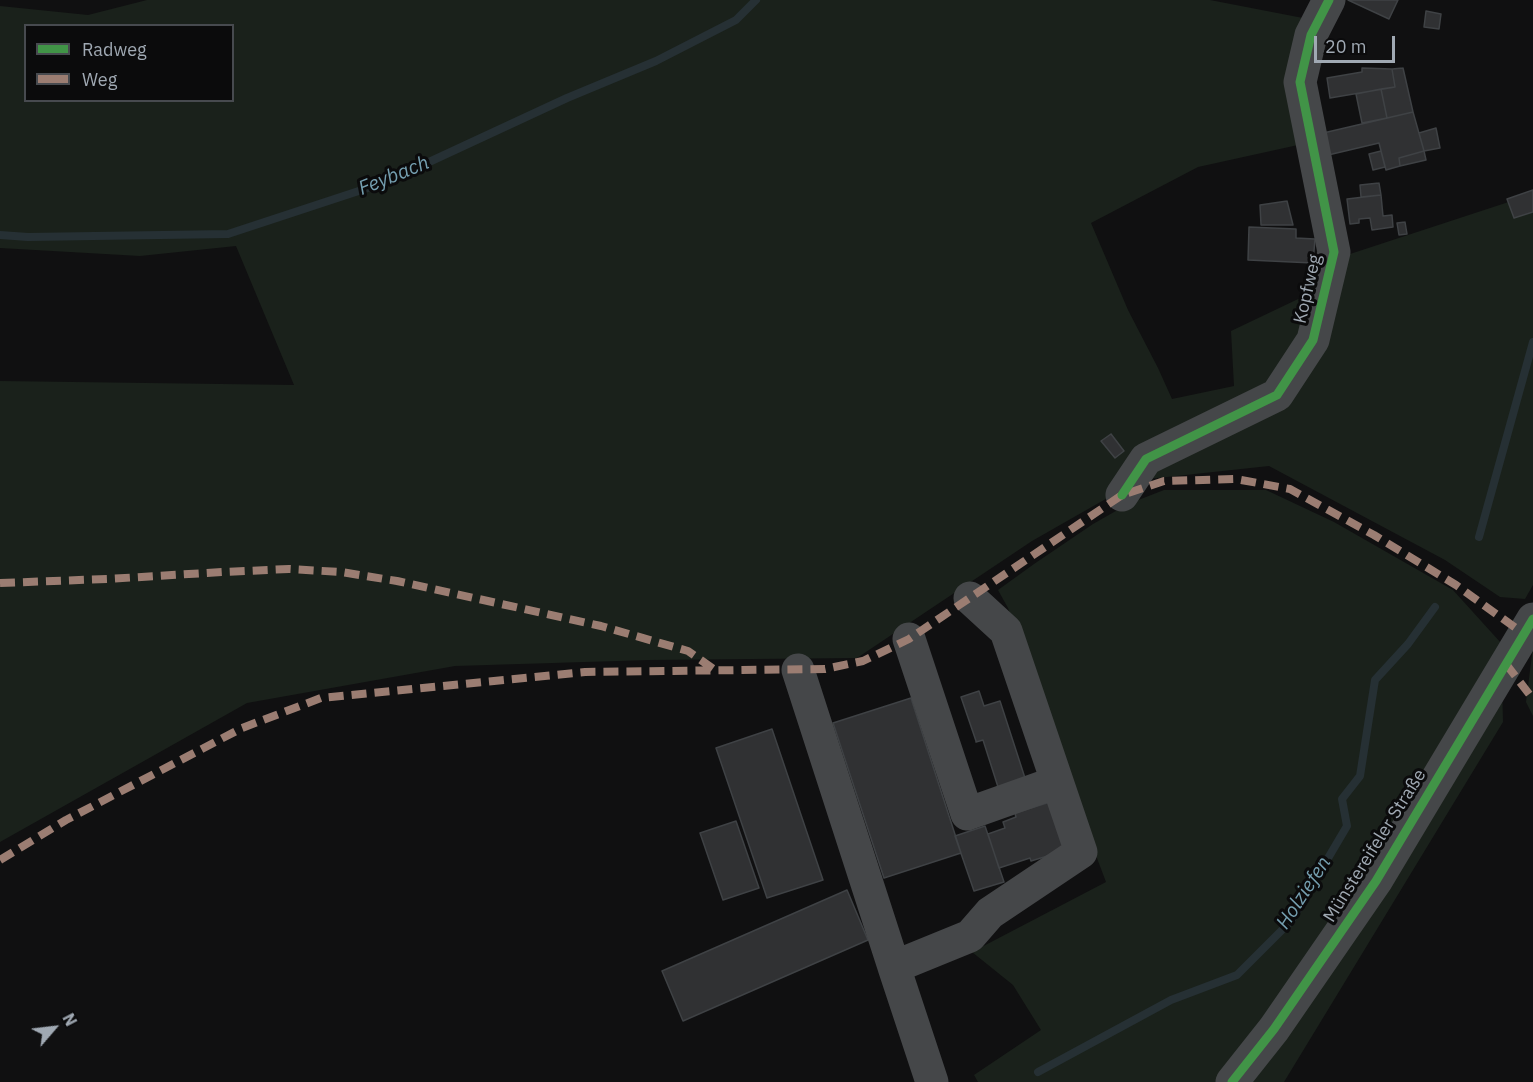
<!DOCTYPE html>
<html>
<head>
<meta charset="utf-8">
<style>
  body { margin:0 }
  #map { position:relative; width:1533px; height:1082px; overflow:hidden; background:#101011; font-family:"IBM Plex Sans",sans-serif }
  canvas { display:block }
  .legend { position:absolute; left:24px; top:24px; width:210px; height:78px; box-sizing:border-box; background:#0b0b0c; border:2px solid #474a4f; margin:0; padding:8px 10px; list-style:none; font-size:18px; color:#a0a9b3 }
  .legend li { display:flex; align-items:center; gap:12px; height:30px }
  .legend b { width:30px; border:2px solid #474a4f }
  .north { position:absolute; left:24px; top:998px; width:60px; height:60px; -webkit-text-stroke:4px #0b0b0c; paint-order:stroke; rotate:62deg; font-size:16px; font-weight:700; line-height:24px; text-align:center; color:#a0a9b3 }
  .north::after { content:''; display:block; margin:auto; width:21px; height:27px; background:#a0a9b3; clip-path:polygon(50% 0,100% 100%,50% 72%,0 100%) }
  .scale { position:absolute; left:1314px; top:36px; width:81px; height:27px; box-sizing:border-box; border:3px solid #a0a9b3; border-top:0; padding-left:8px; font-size:18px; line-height:21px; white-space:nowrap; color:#a0a9b3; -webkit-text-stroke:4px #0b0b0c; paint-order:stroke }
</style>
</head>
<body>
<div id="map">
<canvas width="1533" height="1082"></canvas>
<ul class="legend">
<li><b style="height:8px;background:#419447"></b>Radweg</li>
<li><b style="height:8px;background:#9b7d72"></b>Weg</li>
</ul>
<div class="north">N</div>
<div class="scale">20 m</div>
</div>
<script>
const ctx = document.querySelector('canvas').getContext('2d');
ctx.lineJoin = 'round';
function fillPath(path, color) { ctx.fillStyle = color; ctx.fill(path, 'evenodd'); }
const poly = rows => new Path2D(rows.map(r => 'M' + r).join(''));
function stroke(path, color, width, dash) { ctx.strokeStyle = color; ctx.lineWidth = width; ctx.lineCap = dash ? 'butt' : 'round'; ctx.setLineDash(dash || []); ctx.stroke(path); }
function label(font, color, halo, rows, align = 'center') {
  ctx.font = font + ' "IBM Plex Sans",sans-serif'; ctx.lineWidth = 6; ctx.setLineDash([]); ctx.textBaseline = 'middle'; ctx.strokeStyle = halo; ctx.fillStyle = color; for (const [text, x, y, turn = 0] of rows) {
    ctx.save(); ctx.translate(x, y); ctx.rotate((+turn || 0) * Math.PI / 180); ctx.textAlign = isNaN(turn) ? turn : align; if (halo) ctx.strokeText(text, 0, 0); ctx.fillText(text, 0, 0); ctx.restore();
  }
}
fillPath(poly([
  [147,0,1210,0,1303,18,1298,145,1198,167,1091,223,1128,310,1158,368,1172,399,1234,386,1231,331,1338,280,1347,255,1533,194,1533,585,1525,599,1500,597,1445,560,1269,466,1139,480,1032,541,857,658,650,660,455,666,247,703,0,842,0,381,294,385,236,246,140,256,0,248,0,6,88,15],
  [26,26,232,26,232,100,26,100],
  [1164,490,1266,490,1334,522,1453,590,1501,643,1503,722,1284,1082,978,1082,974,1075,1041,1030,1013,985,972,952,1106,882,1055,747,1008,608,998,590,1034,564,1093,524,1128,504],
  [1533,647,1533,716,1526,702]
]), '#1a211b');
stroke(poly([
  [0,235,28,237,228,234,386,182,567,98,656,61,736,20,756,0],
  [1479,537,1533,342],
  [1038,1072,1171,1000,1237,975,1291,921,1347,826,1342,799,1360,776,1375,680,1408,644,1435,607]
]), '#263034', 8);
const building = poly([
  [1348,0,1398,0,1389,19,1348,0],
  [1426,11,1441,14,1439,29,1424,27,1426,11],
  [1362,68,1392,69,1395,87,1330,98,1327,78,1362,72,1362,68],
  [1403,68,1413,112,1387,118,1381,89,1395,87,1392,69,1403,68],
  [1381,89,1387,118,1362,123,1356,94,1381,89],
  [1413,112,1424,151,1399,158,1400,166,1386,170,1379,143,1324,156,1319,134,1413,112],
  [1436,128,1440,148,1424,151,1419,133,1436,128],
  [1381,151,1385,167,1373,170,1369,154,1381,151],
  [1424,151,1426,160,1400,166,1399,158,1424,151],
  [1379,183,1381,195,1361,197,1360,185,1379,183],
  [1533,190,1533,212,1514,218,1507,199,1533,190],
  [1381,195,1383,216,1392,215,1393,227,1372,230,1370,218,1359,219,1359,223,1350,224,1347,199,1381,195],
  [1287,201,1293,225,1261,225,1260,205,1287,201],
  [1405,222,1407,234,1399,235,1397,223,1405,222],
  [1249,227,1296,229,1296,238,1315,239,1313,263,1248,260,1249,227],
  [1111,434,1124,451,1115,458,1101,441,1111,434],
  [979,691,984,706,1000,701,1025,778,998,787,983,740,976,742,976,741,961,697,979,691],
  [911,698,961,853,884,878,833,723,911,698],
  [772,729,823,880,767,898,716,748,772,729],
  [1050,802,1067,850,1031,861,1030,858,999,868,988,834,1005,828,1003,822,1016,817,1015,813,1050,802],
  [736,821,759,888,723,900,700,833,736,821],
  [985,826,1004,882,974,891,955,836,985,826],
  [847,890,868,940,683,1021,662,971,847,890]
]);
fillPath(building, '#303133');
stroke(building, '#3f4245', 1.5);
stroke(poly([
  [1122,495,1146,459,1277,395,1313,340,1334,252,1300,82,1311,35,1329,0],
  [909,639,967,814,1057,782],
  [798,670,894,967,970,936,990,913,1081,852,1006,631,970,598],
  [894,967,932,1082],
  [1232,1082,1274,1029,1376,881,1533,619]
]), '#454749', 33);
stroke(poly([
  [0,583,107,579,223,572,289,569,341,572,397,581,601,626,688,651,715,670],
  [1506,664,1533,699],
  [0,860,66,820,242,728,321,698,585,672,825,669,863,661,909,639,1122,495,1164,481,1236,479,1290,489,1374,535,1456,585,1524,634]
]), '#9b7d72', 8, [15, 8]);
stroke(poly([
  [1122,495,1146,459,1277,395,1313,340,1334,252,1300,82,1311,35,1329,0],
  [1232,1082,1274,1029,1376,881,1533,619]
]), '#419447', 9);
label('18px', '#a0a9b3', '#0b0b0c', [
  ["Kopfweg",1308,289,-77],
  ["Münstereifeler Straße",1375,846,-58]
]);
label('italic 20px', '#759fb0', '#0b0b0c', [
  ["Feybach",394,176,-22],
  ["Holziefen",1304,893,-57]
]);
</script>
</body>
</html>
